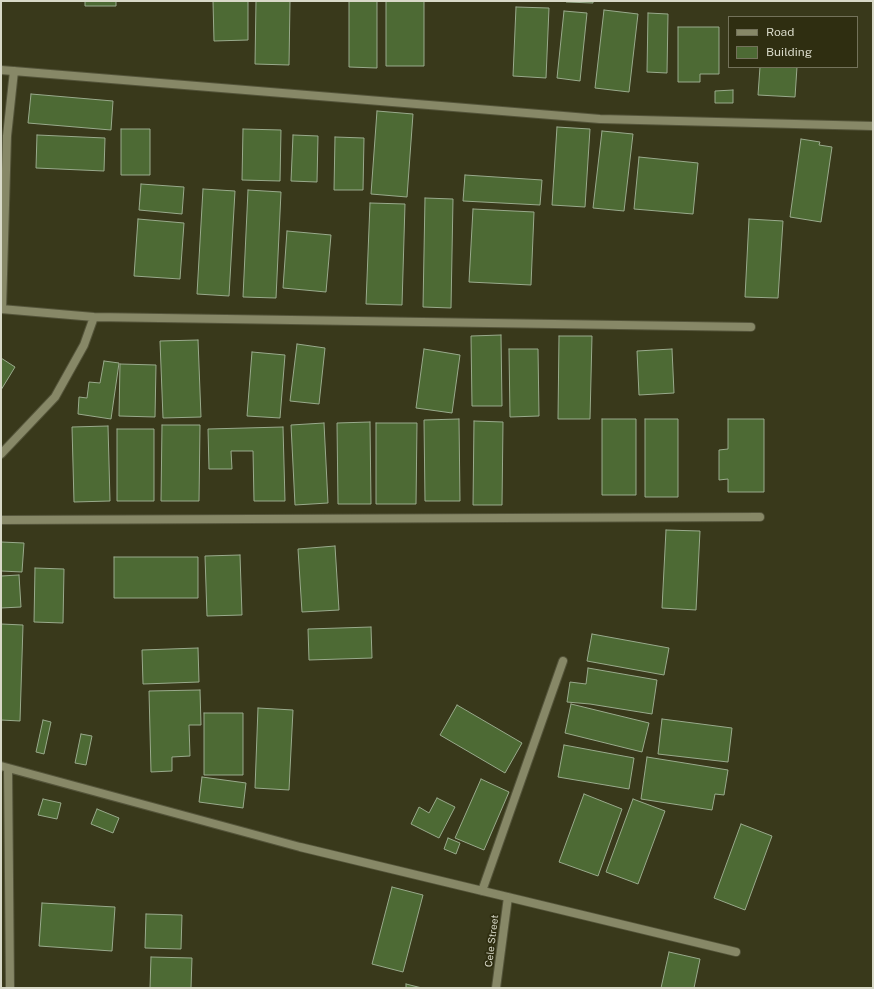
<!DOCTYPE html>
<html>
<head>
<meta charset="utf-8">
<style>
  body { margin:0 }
  #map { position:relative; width:874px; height:989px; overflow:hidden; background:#39391b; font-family:"Public Sans",sans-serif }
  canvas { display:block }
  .frame { position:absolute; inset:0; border:2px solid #d8d9c8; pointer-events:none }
  .legend { position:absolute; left:728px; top:16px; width:130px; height:52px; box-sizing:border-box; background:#2f2e11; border:1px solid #73725a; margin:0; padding:5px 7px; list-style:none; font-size:12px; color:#d8d9c8 }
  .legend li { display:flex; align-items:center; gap:8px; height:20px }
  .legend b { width:20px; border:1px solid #73725a }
</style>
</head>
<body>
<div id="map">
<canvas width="874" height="989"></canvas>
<div class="frame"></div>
<ul class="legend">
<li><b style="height:5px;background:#878867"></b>Road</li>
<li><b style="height:11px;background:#4d6a34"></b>Building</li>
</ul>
</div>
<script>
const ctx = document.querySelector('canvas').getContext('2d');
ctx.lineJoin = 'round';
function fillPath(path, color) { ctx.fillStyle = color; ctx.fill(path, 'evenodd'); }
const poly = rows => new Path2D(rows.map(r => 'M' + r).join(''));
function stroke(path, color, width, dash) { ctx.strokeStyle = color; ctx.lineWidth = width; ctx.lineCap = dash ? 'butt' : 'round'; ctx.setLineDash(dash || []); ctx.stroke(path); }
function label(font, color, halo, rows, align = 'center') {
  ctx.font = font + ' "Public Sans",sans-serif'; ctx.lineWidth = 3.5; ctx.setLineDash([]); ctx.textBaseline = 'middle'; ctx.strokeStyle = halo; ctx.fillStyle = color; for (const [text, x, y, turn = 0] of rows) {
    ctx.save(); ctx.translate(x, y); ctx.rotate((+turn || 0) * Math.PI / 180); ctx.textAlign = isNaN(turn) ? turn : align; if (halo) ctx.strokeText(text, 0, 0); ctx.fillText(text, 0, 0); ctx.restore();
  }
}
const building = poly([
  [85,1,116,1,116,6,85,6,85,1],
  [213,1,248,1,248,40,214,41,213,1],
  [256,1,290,1,289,65,255,64,256,1],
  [349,1,377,1,377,68,349,67,349,1],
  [386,1,424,1,424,66,386,66,386,1],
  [566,1,593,1,593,3,566,2,566,1],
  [516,7,549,8,546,78,513,76,516,7],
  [604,10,638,14,629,92,595,88,604,10],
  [564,11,587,13,580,81,557,78,564,11],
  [648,13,668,14,667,73,647,72,648,13],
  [678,27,719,27,719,74,700,74,700,82,678,82,678,27],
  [760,67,797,67,795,97,758,95,760,67],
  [733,90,733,103,715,103,715,91,733,90],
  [31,94,113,101,111,130,28,123,31,94],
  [377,111,413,114,407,197,371,194,377,111],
  [557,127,590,129,585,207,552,205,557,127],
  [121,129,150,129,150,175,121,175,121,129],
  [243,129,281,130,280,181,242,180,243,129],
  [602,131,633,134,624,211,593,208,602,131],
  [37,135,105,138,104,171,36,168,37,135],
  [293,135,318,136,317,182,291,181,293,135],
  [335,137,364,138,363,190,334,190,335,137],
  [801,139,820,142,819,145,832,147,821,222,790,217,801,139],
  [639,157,698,163,693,214,634,209,639,157],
  [465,175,542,180,540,205,463,201,465,175],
  [141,184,184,187,182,214,139,210,141,184],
  [203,189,235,191,229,296,197,294,203,189],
  [248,190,281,192,276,298,243,297,248,190],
  [425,198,453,199,451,308,423,307,425,198],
  [370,203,405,204,402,305,366,304,370,203],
  [473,209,534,212,531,285,469,282,473,209],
  [138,219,184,223,180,279,134,276,138,219],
  [749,219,783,221,778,298,745,297,749,219],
  [287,231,331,235,326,292,283,288,287,231],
  [501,335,502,406,472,406,471,336,501,335],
  [559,336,592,336,590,419,558,419,559,336],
  [198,340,201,417,163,418,160,341,198,340],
  [297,344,325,348,319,404,290,401,297,344],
  [424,349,460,355,452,413,416,408,424,349],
  [509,349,538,349,539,416,510,417,509,349],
  [672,349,674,393,639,395,637,351,672,349],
  [252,352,285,355,280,418,247,416,252,352],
  [1,358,15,367,1,390,1,358],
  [104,361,119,363,111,419,78,414,79,397,87,398,89,382,100,383,104,361],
  [120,364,156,365,155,417,119,416,120,364],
  [459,419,460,501,425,501,424,420,459,419],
  [602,419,636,419,636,495,602,495,602,419],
  [645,419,678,419,678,497,645,497,645,419],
  [728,419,764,419,764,492,728,492,728,479,719,480,719,450,728,449,728,419],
  [474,421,503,422,502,505,473,505,474,421],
  [370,422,371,504,338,504,337,423,370,422],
  [324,423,328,503,295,505,291,425,324,423],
  [376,423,417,423,416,504,376,504,376,423],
  [162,425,200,425,199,501,161,501,162,425],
  [108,426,110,501,74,502,72,427,108,426],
  [283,427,285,501,254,501,253,451,231,451,232,469,209,469,208,429,283,427],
  [117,429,154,429,154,501,117,501,117,429],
  [666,530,700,531,696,610,662,608,666,530],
  [1,542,24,543,22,572,1,571,1,542],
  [335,546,339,610,302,612,298,549,335,546],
  [240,555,242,615,207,616,205,556,240,555],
  [114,557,198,557,198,598,114,598,114,557],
  [35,568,64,569,63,623,34,622,35,568],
  [19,575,21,607,1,608,1,576,19,575],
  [1,624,23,625,20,721,1,720,1,624],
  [371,627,372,658,309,660,308,629,371,627],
  [592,634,669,648,664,675,587,661,592,634],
  [198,648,199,682,143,684,142,650,198,648],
  [588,668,657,680,652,714,590,704,567,702,570,682,586,684,588,668],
  [200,690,201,725,189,725,190,756,172,757,172,771,151,772,149,691,200,690],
  [571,704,649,723,642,752,565,733,571,704],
  [457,705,522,743,505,773,440,735,457,705],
  [258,708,293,710,289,790,255,788,258,708],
  [204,713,243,713,243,775,204,775,204,713],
  [662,719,732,728,728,762,658,754,662,719],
  [43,720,51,722,44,754,36,752,43,720],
  [81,734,92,736,86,765,75,763,81,734],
  [564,745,634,758,629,789,558,777,564,745],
  [647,757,728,770,724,795,715,794,712,810,641,799,647,757],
  [202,777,246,783,243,808,199,802,202,777],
  [481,779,509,792,484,850,455,838,481,779],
  [584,794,622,809,598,876,559,862,584,794],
  [437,798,455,807,439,838,411,824,419,807,429,813,437,798],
  [43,799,61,803,57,819,38,815,43,799],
  [633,799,665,811,638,884,606,872,633,799],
  [97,809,119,818,113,833,91,824,97,809],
  [741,824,772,836,745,910,714,898,741,824],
  [448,838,460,843,456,854,444,849,448,838],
  [392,887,423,895,403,972,372,964,392,887],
  [42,903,115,907,112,951,39,946,42,903],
  [146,914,182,915,181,949,145,948,146,914],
  [669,952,700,959,694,988,661,988,669,952],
  [151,957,192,958,191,988,150,988,151,957],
  [406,984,422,988,406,988,406,984]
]);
fillPath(building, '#4d6a34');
stroke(building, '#99aa8c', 1);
const street = poly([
  [1,70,600,119,873,126],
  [1,309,94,317,751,327],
  [2,309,7,136,14,71],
  [1,454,55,397,84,345,94,317],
  [1,520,760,517],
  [1,766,300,847,736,952],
  [8,768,10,988],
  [482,891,563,661],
  [496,988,508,897]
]);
stroke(street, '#54543a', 10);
stroke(street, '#878867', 8);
label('10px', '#d8d9c8', '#2f2e11', [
  ["Cele Street",492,941,-83]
]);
</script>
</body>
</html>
